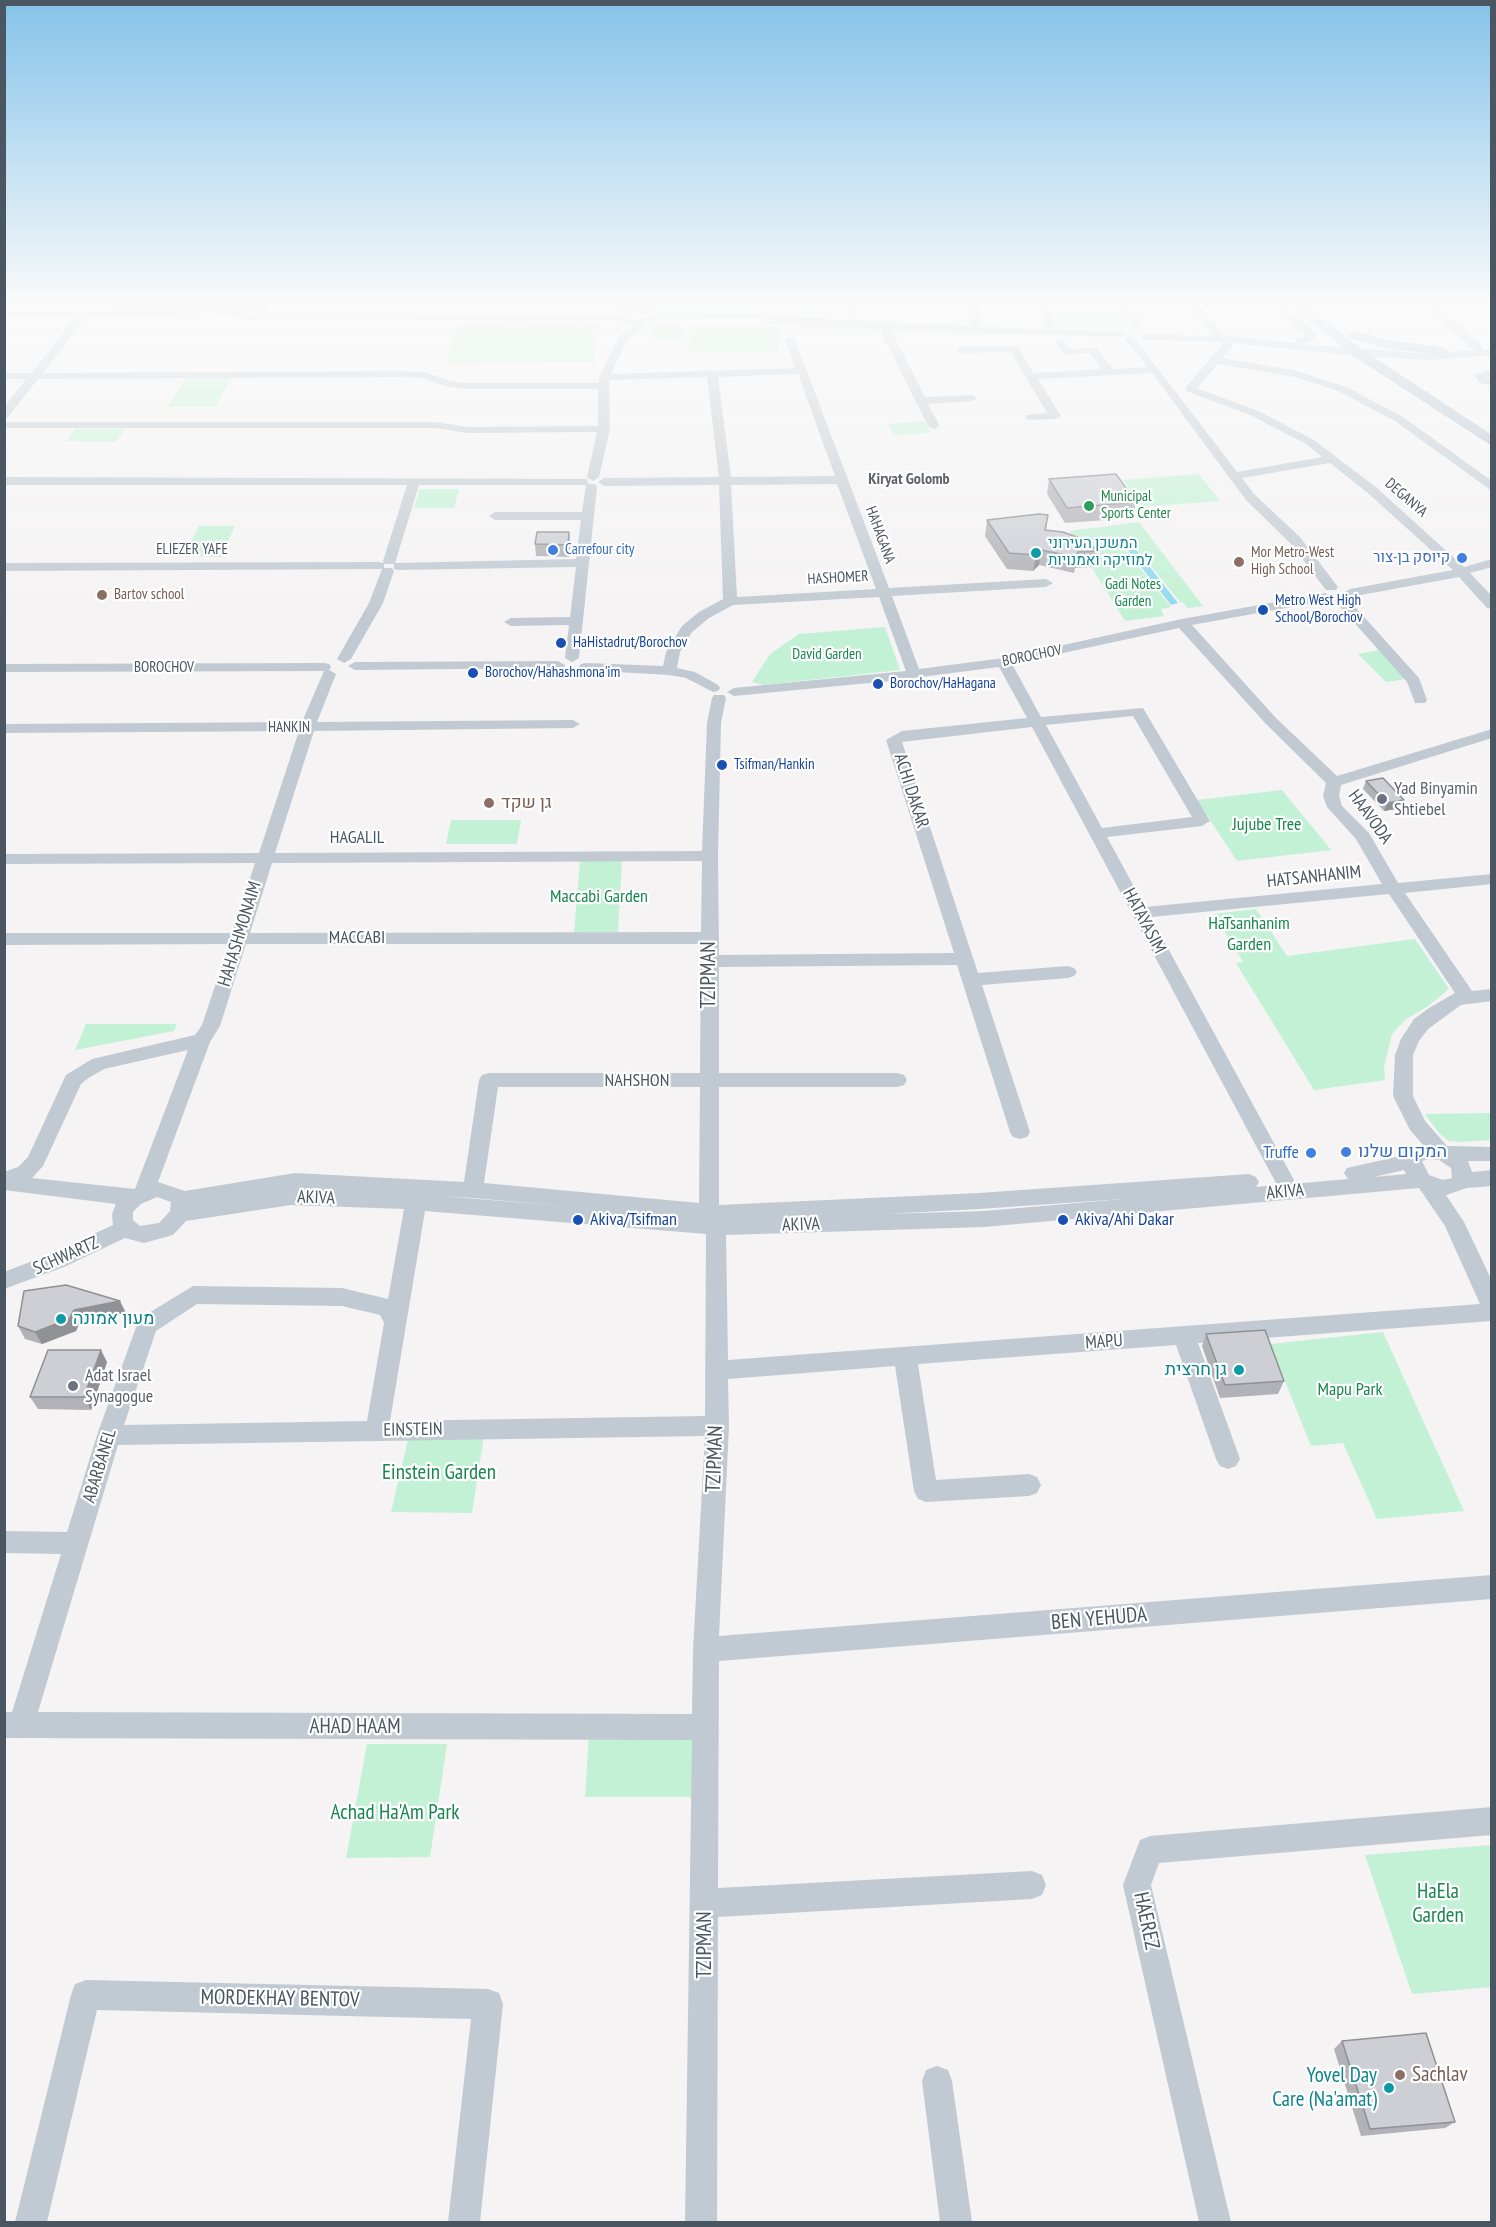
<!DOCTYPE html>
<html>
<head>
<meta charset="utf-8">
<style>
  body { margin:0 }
  #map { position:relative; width:1496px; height:2227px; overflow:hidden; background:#f5f3f3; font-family:"PT Sans Narrow",sans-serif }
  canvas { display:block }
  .frame { position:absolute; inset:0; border:6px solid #4a5661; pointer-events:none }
</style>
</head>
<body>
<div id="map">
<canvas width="1496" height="2227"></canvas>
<div class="frame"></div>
</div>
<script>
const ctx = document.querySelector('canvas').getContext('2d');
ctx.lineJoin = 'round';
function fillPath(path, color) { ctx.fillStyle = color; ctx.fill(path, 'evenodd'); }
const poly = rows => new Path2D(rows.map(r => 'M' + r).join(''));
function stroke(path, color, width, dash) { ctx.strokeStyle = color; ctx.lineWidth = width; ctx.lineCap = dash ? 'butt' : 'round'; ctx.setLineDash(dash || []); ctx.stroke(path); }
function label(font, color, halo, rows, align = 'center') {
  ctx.font = font + ' "PT Sans Narrow",Heebo,sans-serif'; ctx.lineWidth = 4.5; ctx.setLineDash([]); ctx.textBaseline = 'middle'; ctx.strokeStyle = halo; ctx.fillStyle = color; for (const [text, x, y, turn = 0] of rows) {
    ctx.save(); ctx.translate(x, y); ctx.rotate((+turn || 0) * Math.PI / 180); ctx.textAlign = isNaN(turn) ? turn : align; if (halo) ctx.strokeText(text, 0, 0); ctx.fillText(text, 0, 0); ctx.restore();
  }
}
fillPath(poly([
  [643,305,763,305,763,314,658,313,643,307],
  [798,305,841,305,842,314,799,314],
  [1051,314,1127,315,1130,321,1129,324,1123,326,1053,327],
  [654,323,683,323,682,340,652,340],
  [458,325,599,325,594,362,447,363],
  [689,326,778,326,779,352,688,352],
  [186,377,232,377,215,407,168,407],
  [924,421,931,433,894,435,888,424],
  [75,429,125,429,116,442,66,441],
  [1199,474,1220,501,1142,507,1123,480],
  [420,489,459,489,454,508,414,508],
  [1139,522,1203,606,1187,608,1183,602,1180,602,1136,548,1138,548,1132,540,1115,543,1121,551,1126,550,1171,607,1161,609,1164,616,1125,621,1069,531],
  [199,526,235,526,221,557,184,556],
  [885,627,900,670,764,685,752,682,770,654,799,634],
  [1380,650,1406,679,1386,682,1358,654],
  [1282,790,1331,850,1237,861,1197,800],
  [451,820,521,820,517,844,446,844],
  [622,860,618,932,574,933,580,861],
  [1256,909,1287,956,1415,939,1449,989,1427,1007,1406,1019,1392,1034,1384,1067,1385,1080,1314,1090,1236,963,1243,962,1214,914],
  [86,1024,177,1024,174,1031,75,1050],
  [1491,1113,1491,1140,1461,1142,1449,1141,1439,1133,1425,1114],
  [1383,1332,1464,1511,1377,1519,1343,1443,1311,1446,1270,1344],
  [485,1429,472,1513,391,1512,410,1431],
  [589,1735,696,1735,695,1797,585,1797],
  [367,1744,447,1744,430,1857,346,1858],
  [1491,1845,1491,1987,1412,1994,1365,1855]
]), '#c3f1d5');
fillPath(poly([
  [1131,541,1136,547,1135,548,1178,603,1171,605,1127,549,1121,550,1115,543]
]), '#90daee');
fillPath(poly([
  [639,305,656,309,658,312,755,313,775,310,785,312,791,317,971,326,968,305,978,305,979,327,1049,329,1045,326,1042,305,1052,305,1055,326,1051,329,1125,332,1126,334,1121,337,891,330,925,397,972,395,978,398,972,401,928,404,940,426,934,429,928,426,880,330,769,324,760,318,659,318,643,325,638,333,628,338,611,374,795,368,785,339,794,337,889,588,1046,579,1053,583,1046,587,892,596,919,669,1004,658,1182,619,1325,593,1332,597,1330,600,1192,625,1276,718,1337,776,1492,729,1492,738,1341,785,1339,796,1342,806,1369,833,1398,883,1492,874,1492,884,1405,893,1472,991,1492,989,1492,1001,1461,1005,1428,1029,1419,1041,1413,1055,1413,1096,1425,1121,1447,1146,1492,1147,1492,1161,1468,1161,1472,1172,1492,1170,1492,1186,1467,1188,1446,1195,1464,1222,1492,1281,1492,1321,1198,1343,1240,1459,1236,1466,1228,1469,1220,1466,1216,1459,1176,1345,918,1364,936,1480,1029,1474,1037,1477,1041,1485,1037,1493,1029,1496,926,1502,918,1499,914,1491,895,1366,728,1379,729,1426,719,1636,1492,1575,1492,1599,719,1661,718,1888,1032,1871,1042,1875,1046,1885,1042,1895,1032,1899,718,1917,717,2222,685,2222,692,1740,4,1738,4,1712,12,1712,61,1554,4,1553,4,1531,67,1532,97,1435,139,1319,193,1286,342,1288,388,1299,404,1209,291,1205,186,1221,173,1235,144,1243,125,1238,64,1267,4,1289,4,1272,48,1255,113,1225,112,1214,116,1204,4,1190,4,1172,18,1167,28,1157,66,1075,92,1059,195,1035,202,1025,229,944,4,945,4,933,232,933,255,863,4,864,4,854,259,853,299,731,4,733,4,724,302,722,324,671,4,672,4,664,324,663,329,664,331,667,329,670,336,674,317,722,573,720,580,724,573,728,314,731,275,853,702,851,707,723,712,698,714,695,724,695,726,698,721,723,718,856,719,955,954,953,886,740,902,731,1027,718,999,667,890,681,734,696,727,692,734,688,906,671,879,597,733,605,709,618,692,632,680,652,677,668,695,672,718,685,720,688,718,691,713,692,686,678,669,675,581,670,579,667,581,664,586,663,663,666,666,652,682,626,699,612,723,599,719,485,604,486,598,482,604,478,719,477,707,377,609,380,610,429,599,477,593,481,587,477,597,432,468,433,435,428,4,428,4,422,435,422,468,427,598,426,598,389,466,389,445,386,423,378,400,377,38,379,8,417,4,418,4,407,26,379,4,379,4,373,32,373,76,316,4,317,4,311,257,306,267,310,267,313,613,315,619,308,639,305],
  [638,311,649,316,637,320,629,319,623,316,626,313,638,311],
  [247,313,255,312,256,313,253,315,245,314,247,313],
  [232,314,245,321,265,319,618,321,632,326,619,336,599,377,599,383,466,383,451,381,424,372,400,371,43,373,87,316,232,314],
  [798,374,835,476,731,477,718,377,798,374],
  [837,484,876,589,737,597,731,485,837,484],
  [1179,628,1266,724,1326,783,1323,796,1327,807,1356,839,1382,884,1145,907,1107,837,1202,826,1210,821,1143,708,1041,717,1012,664,1179,628],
  [1133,716,1192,817,1102,828,1046,725,1133,716],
  [1032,727,1277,1185,1256,1187,1259,1182,1256,1177,1249,1174,979,1193,719,1205,719,1087,897,1087,904,1085,907,1080,904,1075,897,1073,719,1073,719,967,957,965,1010,1132,1013,1137,1020,1139,1027,1137,1030,1132,982,985,1068,978,1074,976,1077,972,1074,968,1068,966,978,973,902,742,1032,727],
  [702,861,701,932,250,933,272,863,702,861],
  [1389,894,1455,993,1429,1008,1414,1019,1401,1039,1395,1055,1393,1096,1410,1130,1423,1145,1408,1151,1405,1155,1347,1168,1344,1173,1348,1179,1292,1184,1294,1180,1151,917,1389,894],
  [246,944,701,944,700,1073,489,1073,482,1075,479,1080,464,1182,295,1173,185,1191,158,1182,210,1042,220,1026,246,944],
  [188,1050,135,1189,32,1178,43,1166,81,1084,87,1079,104,1069,188,1050],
  [498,1087,700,1087,699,1203,484,1183,498,1087],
  [1429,1159,1439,1160,1451,1168,1452,1178,1443,1180,1429,1175,1422,1161,1429,1159],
  [1404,1170,1406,1174,1374,1177,1404,1170],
  [1419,1188,1445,1226,1480,1304,728,1360,726,1235,984,1227,1419,1188],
  [292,1189,295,1189,346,1191,292,1189],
  [441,1196,473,1198,564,1206,441,1196],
  [157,1197,171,1202,170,1211,159,1223,140,1226,133,1220,133,1212,141,1204,157,1197],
  [1123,1199,984,1211,886,1214,979,1209,1123,1199],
  [425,1211,706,1234,705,1416,390,1421,425,1211],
  [197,1304,342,1306,380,1315,384,1323,367,1421,124,1425,156,1331,197,1304],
  [705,1436,693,1650,692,1714,38,1712,118,1445,705,1436],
  [845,305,855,305,857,315,849,315,845,305],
  [1119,305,1129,305,1141,319,1142,321,1139,329,1131,329,1132,321,1119,305],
  [1187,305,1198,305,1226,336,1296,343,1296,340,1306,335,1280,313,1275,305,1285,305,1316,334,1314,339,1303,344,1432,354,1474,350,1424,305,1435,305,1482,346,1482,350,1492,349,1492,355,1432,360,1358,356,1232,343,1233,345,1222,358,1293,370,1346,387,1403,417,1492,481,1492,491,1395,421,1338,391,1291,376,1218,364,1197,388,1258,411,1314,440,1377,488,1464,567,1492,559,1492,567,1470,573,1492,596,1492,609,1487,608,1459,577,1350,597,1345,596,1343,593,1350,589,1453,570,1369,494,1330,463,1242,478,1254,494,1300,537,1338,587,1336,590,1326,590,1290,543,1246,500,1152,373,1038,379,1061,416,1055,419,1030,420,1026,419,1026,415,1047,413,1011,352,961,353,956,350,961,347,1018,347,1034,373,1102,369,1090,353,1063,354,1056,343,1061,340,1065,341,1070,349,1097,348,1113,369,1148,367,1124,338,1133,336,1237,472,1322,457,1306,444,1250,415,1186,391,1186,387,1222,345,1220,342,1146,340,1141,337,1146,334,1214,336,1187,305],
  [1492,369,1492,376,1487,377,1492,380,1492,386,1480,383,1475,376,1476,374,1492,369],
  [4,477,587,479,588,484,595,484,597,487,579,658,572,662,565,658,569,625,511,626,504,622,511,618,570,617,576,567,399,570,394,569,394,564,385,564,383,561,407,485,4,485,4,477],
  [419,485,586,485,582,512,495,512,489,516,495,520,581,520,576,559,395,563,419,485],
  [379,562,384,563,384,568,392,568,394,571,383,603,351,659,344,663,337,659,369,603,382,569,4,571,4,563,379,562],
  [1342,597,1347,598,1419,678,1427,700,1425,703,1415,703,1407,682,1335,601,1342,597],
  [558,661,565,665,563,668,355,670,348,666,355,662,558,661],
  [1492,1807,1492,1835,1159,1863,1151,1885,1231,2222,1199,2222,1123,1885,1140,1840,1150,1836,1492,1807],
  [86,1980,488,1989,499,1993,503,2004,480,2222,448,2222,471,2019,97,2010,47,2222,15,2222,71,1995,75,1984,86,1980],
  [937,2066,948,2070,952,2081,972,2222,940,2222,922,2081,926,2070,937,2066]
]), '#c1cad2');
fillPath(poly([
  [1292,305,1306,305,1363,350,1492,435,1492,446,1353,356,1292,305],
  [1355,331,1386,340,1442,347,1449,351,1442,355,1384,348,1350,338,1348,335,1355,331]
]), '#b3c2d1');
fillPath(poly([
  [1049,479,1136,502,1133,518,1065,523,1047,494],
  [1048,515,1046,530,1098,551,1095,567,1075,568,1074,573,1039,565,1033,571,1007,569,985,536,987,520],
  [569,532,570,543,569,557,536,556,535,544],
  [1366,781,1404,800,1401,808,1384,811,1363,789],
  [126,1313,80,1322,76,1331,42,1344,25,1339,18,1326],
  [1206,1334,1284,1381,1278,1394,1220,1398,1202,1346],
  [107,1362,91,1410,38,1409,30,1397],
  [1342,2041,1455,2122,1445,2128,1361,2136,1334,2049]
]), '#b0b2b7');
fillPath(poly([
  [569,532,570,543,569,557,568,545],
  [1041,550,1039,565,1033,571,1036,555],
  [1404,800,1401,808,1384,811,1387,803],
  [120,1301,126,1313,80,1322,76,1331,42,1344,35,1332,74,1310],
  [101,1350,107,1362,91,1410,84,1397]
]), '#909195');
const building = poly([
  [1116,474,1136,502,1067,508,1049,479,1116,474],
  [1039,514,1048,515,1045,530,1063,532,1082,539,1098,551,1078,552,1076,557,1041,550,1036,555,1009,553,987,520,1039,514],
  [537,532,569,532,568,545,535,544,537,532],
  [1383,778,1404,800,1387,803,1366,781,1383,778],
  [66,1285,120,1301,74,1310,69,1319,35,1332,18,1326,24,1291,66,1285],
  [1265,1330,1284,1381,1225,1385,1206,1334,1265,1330],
  [48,1350,101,1350,84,1397,30,1397,48,1350],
  [1426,2033,1455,2122,1370,2129,1342,2041,1426,2033]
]);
fillPath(building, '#cdcfd5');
stroke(building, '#909195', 1.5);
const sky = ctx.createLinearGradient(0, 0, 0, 617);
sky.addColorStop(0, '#85c3ea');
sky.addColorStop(0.49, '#fafafa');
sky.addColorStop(1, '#fafafa00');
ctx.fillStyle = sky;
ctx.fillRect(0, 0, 1496, 617);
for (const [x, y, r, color] of [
  [1089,506,6,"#2e9e5b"],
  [553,550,6,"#3f7fe0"],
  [1036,553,6,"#0f9aa8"],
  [1462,558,6,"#3f7fe0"],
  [1239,562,6,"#8d6e63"],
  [102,595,6,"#8d6e63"],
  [1263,610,6,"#1a4fb4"],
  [561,643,6,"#1a4fb4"],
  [473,673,6,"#1a4fb4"],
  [878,684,6,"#1a4fb4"],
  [722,765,6,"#1a4fb4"],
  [1382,799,6,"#6b7280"],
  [489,803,6,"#8d6e63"],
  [1346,1152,6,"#3f7fe0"],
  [1311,1153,6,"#3f7fe0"],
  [578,1220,6,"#1a4fb4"],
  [1063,1220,6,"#1a4fb4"],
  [61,1319,6,"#0f9aa8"],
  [1239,1370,6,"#0f9aa8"],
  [73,1386,6,"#6b7280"],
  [1400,2075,6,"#8d6e63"],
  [1389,2088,6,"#0f9aa8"]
]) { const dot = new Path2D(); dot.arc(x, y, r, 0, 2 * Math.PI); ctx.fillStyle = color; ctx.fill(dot); stroke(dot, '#fff', 2); }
label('15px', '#27864d', '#fff', [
  ["Municipal",1101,497],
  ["Sports Center",1101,514]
], 'left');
label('15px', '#4a5661', '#fff', [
  ["DEGANYA",1406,498,41],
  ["HAHAGANA",880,535,70],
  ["ELIEZER YAFE",192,550],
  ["HASHOMER",838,578,-3],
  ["BOROCHOV",1032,656,-11],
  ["BOROCHOV",164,668],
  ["HANKIN",289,728]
]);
label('15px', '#0d838f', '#fff', [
  ["המשכן העירוני",1048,544],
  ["למוזיקה ואמנויות",1048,561]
], 'left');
label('15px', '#366cbe', '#fff', [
  ["Carrefour city",565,550],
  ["קיוסק בן-צור",1450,558,"right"]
], 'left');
label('15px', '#785e54', '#fff', [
  ["Mor Metro-West",1251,553],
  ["High School",1251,570],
  ["Bartov school",114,595]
], 'left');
label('15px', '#17864f', '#fff', [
  ["Gadi Notes",1133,585],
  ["Garden",1133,602],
  ["David Garden",827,655]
]);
label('15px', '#164399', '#fff', [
  ["Metro West High",1275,601],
  ["School/Borochov",1275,618],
  ["HaHistadrut/Borochov",573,643],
  ["Borochov/Hahashmona'im",485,673],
  ["Borochov/HaHagana",890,684],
  ["Tsifman/Hankin",734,765]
], 'left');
label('bold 16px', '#5f6368', '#fff', [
  ["Kiryat Golomb",909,479]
]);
label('18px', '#5b616d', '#fff', [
  ["Yad Binyamin",1394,789],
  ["Shtiebel",1394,810],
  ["Adat Israel",85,1376],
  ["Synagogue",85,1397]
], 'left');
label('18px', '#4a5661', '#fff', [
  ["ACHI DAKAR",911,791,72],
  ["HAAVODA",1370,817,54],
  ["HAGALIL",357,838],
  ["HATSANHANIM",1314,877,-6],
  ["HATAYASIM",1144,921,62],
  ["HAHASHMONAIM",240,934,-73],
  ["MACCABI",357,938],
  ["NAHSHON",637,1081],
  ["AKIVA",1285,1192,-5],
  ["AKIVA",316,1198,2],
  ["AKIVA",801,1225,-2],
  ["SCHWARTZ",66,1256,-24],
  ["MAPU",1104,1342,-4],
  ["EINSTEIN",413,1430,-1],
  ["ABARBANEL",100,1466,-73]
]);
label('18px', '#785e54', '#fff', [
  ["גן שקד",501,803]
], 'left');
label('18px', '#17864f', '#fff', [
  ["Jujube Tree",1267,825],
  ["Maccabi Garden",599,897],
  ["HaTsanhanim",1249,924],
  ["Garden",1249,945],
  ["Mapu Park",1350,1390]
]);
label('18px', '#366cbe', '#fff', [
  ["המקום שלנו",1358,1152],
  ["Truffe",1299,1153,"right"]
], 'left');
label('18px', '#164399', '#fff', [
  ["Akiva/Tsifman",590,1220],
  ["Akiva/Ahi Dakar",1075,1220]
], 'left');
label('18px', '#0d838f', '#fff', [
  ["מעון אמונה",73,1319],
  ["גן חרצית",1227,1370,"right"]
], 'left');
label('21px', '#4a5661', '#fff', [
  ["TZIPMAN",709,975,-90],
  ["TZIPMAN",715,1459,-88],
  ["BEN YEHUDA",1099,1619,-5],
  ["AHAD HAAM",355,1727],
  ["HAEREZ",1146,1921,78],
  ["TZIPMAN",705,1945,-90],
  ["MORDEKHAY BENTOV",280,1999,1]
]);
label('21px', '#17864f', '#fff', [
  ["Einstein Garden",439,1473],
  ["Achad Ha'Am Park",395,1813],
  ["HaEla",1438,1892],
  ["Garden",1438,1916]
]);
label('21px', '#785e54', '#fff', [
  ["Sachlav",1412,2075]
], 'left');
label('21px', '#0d838f', '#fff', [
  ["Yovel Day",1377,2076],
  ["Care (Na'amat)",1377,2100]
], 'right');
</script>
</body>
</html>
